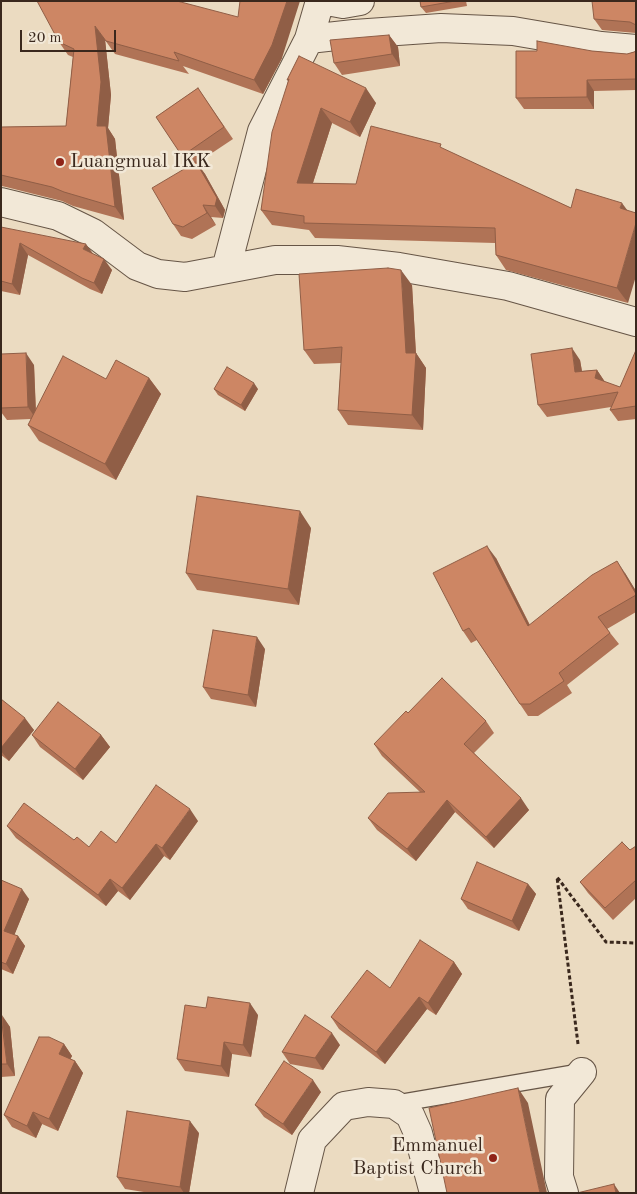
<!DOCTYPE html>
<html>
<head>
<meta charset="utf-8">
<style>
  body { margin:0 }
  #map { position:relative; width:637px; height:1194px; overflow:hidden; background:#ebdbc1; font-family:"Old Standard TT",serif }
  canvas { display:block }
  .frame { position:absolute; inset:0; border:2px solid #3a281d; pointer-events:none }
  .scale { position:absolute; left:20px; top:30px; width:96px; height:22px; box-sizing:border-box; border:2px solid #3a281d; border-top:0; padding-left:6px; font-size:15px; line-height:18px; white-space:nowrap; color:#3a281d; -webkit-text-stroke:4px #f2e8d7; paint-order:stroke }
</style>
</head>
<body>
<div id="map">
<canvas width="637" height="1194"></canvas>
<div class="frame"></div>
<div class="scale">20 m</div>
</div>
<script>
const ctx = document.querySelector('canvas').getContext('2d');
ctx.lineJoin = 'round';
const poly = rows => new Path2D(rows.map(r => 'M' + r).join(''));
function stroke(path, color, width, dash) { ctx.strokeStyle = color; ctx.lineWidth = width; ctx.lineCap = dash ? 'butt' : 'round'; ctx.setLineDash(dash || []); ctx.stroke(path); }
function fillPath(path, color) { ctx.fillStyle = color; ctx.fill(path, 'evenodd'); }
function label(font, color, halo, rows, align = 'center') {
  ctx.font = font + ' "Old Standard TT",serif'; ctx.lineWidth = 5; ctx.setLineDash([]); ctx.textBaseline = 'middle'; ctx.strokeStyle = halo; ctx.fillStyle = color; for (const [text, x, y, turn = 0] of rows) {
    ctx.save(); ctx.translate(x, y); ctx.rotate((+turn || 0) * Math.PI / 180); ctx.textAlign = isNaN(turn) ? turn : align; if (halo) ctx.strokeText(text, 0, 0); ctx.fillText(text, 0, 0); ctx.restore();
  }
}
const service = poly([
  [394,1104,582,1072]
]);
const minor = poly([
  [327,1,343,4,360,1],
  [309,39,354,34,441,28,513,31,601,46,636,49],
  [1,202,58,216,93,233,137,266,158,274,185,277,275,260,337,260,399,267,508,286,636,322],
  [226,269,262,131,309,39,320,1],
  [564,1193,559,1177,560,1099,582,1072]
]);
const tertiary = poly([
  [299,1193,312,1140,344,1106,368,1102,394,1104,410,1115,418,1133,434,1193]
]);
stroke(service, '#665546', 19);
stroke(minor, '#665546', 30);
stroke(tertiary, '#665546', 30);
stroke(poly([
  [578,1044,557,877,606,942,636,943]
]), '#3a281d', 3, [4, 2.5]);
stroke(service, '#f2e8d7', 16);
stroke(minor, '#f2e8d7', 28);
stroke(tertiary, '#f2e8d7', 28);
fillPath(poly([
  [420,1,466,1,467,6,426,13,421,7],
  [636,1,636,33,602,30,594,19],
  [238,17,282,58,263,94,183,66,189,74,115,54,105,40,111,95,108,128,115,139,124,220,73,206,62,201,2,186,1,127,66,126,73,57,68,55,59,42],
  [389,35,398,47,400,66,342,75,334,63],
  [592,51,627,54,634,52,636,51,636,90,594,91,594,109,524,109,516,98],
  [299,56,376,103,360,137,332,123,313,183,356,184,445,150,571,208,628,303,506,270,496,255,495,243,315,238,309,230,272,225,261,210,288,81,287,80],
  [198,88,233,139,197,163,205,174,225,210,223,218,211,217,216,225,192,239,181,236,173,224,189,166,156,117],
  [1,227,92,253,112,270,102,294,90,289,28,255,20,295,1,291],
  [412,285,416,353,426,368,423,430,348,425,338,410,341,363,314,364,304,350],
  [636,350,636,419,618,421,610,410,611,407,547,417,538,405,580,360,582,371,597,370,605,382,620,387],
  [1,354,34,365,36,410,106,379,149,378,161,394,116,480,39,441,28,425,31,419,7,420,1,412],
  [214,389,258,389,245,411,218,395],
  [311,528,299,605,197,590,186,573],
  [496,558,530,625,625,573,636,591,636,612,607,629,619,644,567,685,572,693,538,716,528,716,477,640,471,643,463,631],
  [265,649,256,707,211,699,203,687],
  [1,699,34,730,9,761,1,755],
  [408,713,486,721,494,733,474,753,529,810,494,848,455,812,416,861,377,830,368,818,420,792,382,756,374,744],
  [32,735,101,735,110,747,83,780,40,747],
  [198,821,170,860,164,856,130,900,118,891,106,906,16,838,7,826,74,840,89,847,116,843],
  [636,846,636,898,613,920,588,893,580,882],
  [1,880,29,899,14,935,18,936,25,946,13,974,1,969],
  [528,884,536,894,519,931,468,909,461,899],
  [454,962,462,974,436,1015,427,1009,385,1064,339,1029,331,1017,390,988],
  [206,1008,258,1015,251,1057,232,1054,229,1077,185,1071,177,1059],
  [1,1015,10,1027,15,1076,1,1077],
  [64,1044,72,1056,70,1059,75,1061,83,1073,58,1131,42,1124,36,1138,12,1127,4,1115],
  [340,1045,323,1070,290,1064,282,1052],
  [321,1092,292,1135,264,1117,255,1105],
  [199,1133,189,1193,150,1193,125,1189,117,1177]
]), '#b07356');
fillPath(poly([
  [287,1,300,1,282,58,263,94,254,80],
  [95,26,105,39,111,95,108,128,115,139,124,220,115,207,97,126],
  [389,35,398,47,400,66,392,54],
  [587,80,594,91,594,109,587,97],
  [366,88,376,103,360,137,350,122],
  [321,108,332,123,308,198,297,183],
  [196,162,205,174,225,210,223,218,215,206],
  [622,203,633,218,620,208],
  [203,205,211,217,216,225,207,213],
  [636,223,636,276,628,303,617,288],
  [20,243,28,255,20,295,12,284],
  [86,244,94,255,83,249],
  [104,259,112,270,102,294,94,283],
  [401,270,412,285,416,356,416,353,426,368,423,430,412,415,406,353],
  [572,348,580,360,584,384,575,372],
  [26,353,34,365,36,419,28,407],
  [597,370,605,382,595,378],
  [149,378,161,394,116,480,105,464],
  [254,383,258,389,245,411,241,405],
  [300,511,311,528,299,605,288,589],
  [487,546,496,558,536,638,528,626],
  [617,561,625,573,636,591,636,594],
  [257,637,265,649,256,707,248,695],
  [25,718,34,730,9,761,1,751,1,748],
  [101,735,110,747,83,780,75,769],
  [521,798,529,810,494,848,486,837],
  [447,800,455,812,416,861,407,849],
  [190,809,198,821,170,860,162,848],
  [156,844,164,856,130,900,122,888],
  [110,879,118,891,106,906,98,895],
  [528,884,536,894,519,931,512,921],
  [22,889,29,899,12,941,4,931],
  [18,936,25,946,13,974,6,964],
  [454,962,462,974,436,1015,428,1003],
  [419,997,427,1009,385,1064,376,1052],
  [250,1003,258,1015,251,1057,243,1045],
  [2,1015,10,1027,15,1076,7,1064],
  [332,1033,340,1045,323,1070,315,1058],
  [224,1042,232,1054,229,1077,221,1066],
  [64,1044,72,1056,67,1066,59,1054],
  [75,1061,83,1073,58,1131,49,1119],
  [313,1080,321,1092,292,1135,283,1124],
  [518,1088,528,1103,547,1193,540,1193,534,1166],
  [33,1112,42,1124,36,1138,27,1126],
  [190,1121,199,1133,189,1193,184,1193,180,1187],
  [614,1184,620,1193,616,1193]
]), '#905e46');
const building = poly([
  [37,1,177,1,238,17,240,1,287,1,272,45,254,80,174,52,179,61,106,41,95,26,101,82,97,126,106,126,115,207,64,192,52,187,1,175,1,127,66,126,74,49,59,42,37,1],
  [420,1,455,1,421,7,420,1],
  [592,1,636,1,636,25,630,22,594,19,592,1],
  [389,35,392,54,334,63,330,40,389,35],
  [537,41,592,51,627,54,634,52,636,51,636,79,587,80,587,97,516,98,516,51,537,51,537,41],
  [299,56,366,88,350,122,321,108,297,183,356,184,371,126,441,144,440,147,571,208,576,189,622,203,620,208,636,213,636,223,617,288,496,255,495,228,304,223,304,216,261,210,272,132,289,79,287,80,299,56],
  [198,88,224,127,182,156,156,117,198,88],
  [196,162,217,198,215,206,203,205,207,213,183,227,173,224,152,188,196,162],
  [1,227,86,244,83,249,104,259,94,283,82,278,20,243,12,284,1,281,1,227],
  [388,268,401,270,406,353,416,353,412,415,338,410,342,347,304,350,299,274,388,268],
  [572,348,575,372,597,370,595,378,620,387,636,350,636,406,610,410,618,392,538,405,531,354,572,348],
  [26,353,28,407,1,408,1,354,26,353],
  [63,356,106,379,116,360,149,378,105,464,28,425,63,356],
  [227,367,254,383,241,405,214,389,227,367],
  [197,496,300,511,288,589,186,573,197,496],
  [487,546,528,626,592,575,617,561,636,594,636,595,598,617,610,633,559,673,564,681,530,704,520,704,469,628,463,631,433,573,487,546],
  [213,630,257,637,248,695,203,687,213,630],
  [442,678,486,721,464,744,521,798,486,837,447,800,407,849,368,818,388,793,425,792,374,744,406,711,408,713,442,678],
  [1,699,25,718,1,748,1,699],
  [58,702,101,735,75,769,32,735,58,702],
  [156,785,190,809,162,848,156,844,122,888,110,879,98,895,7,826,24,803,74,840,77,837,89,847,101,831,116,843,156,785],
  [622,842,630,850,636,846,636,880,605,908,580,882,622,842],
  [477,862,528,884,512,921,461,899,477,862],
  [1,880,22,889,4,931,18,936,6,964,1,962,1,880],
  [420,940,454,962,428,1003,419,997,376,1052,331,1017,367,970,390,988,420,940],
  [208,997,250,1003,243,1045,224,1042,221,1066,177,1059,185,1005,206,1008,208,997],
  [1,1015,7,1064,1,1064,1,1015],
  [305,1015,332,1033,315,1058,282,1052,305,1015],
  [39,1037,49,1037,64,1044,59,1054,75,1061,49,1119,33,1112,27,1126,4,1115,39,1037],
  [284,1061,313,1080,283,1124,255,1105,284,1061],
  [518,1088,534,1166,540,1193,447,1193,429,1108,518,1088],
  [127,1111,190,1121,180,1187,117,1177,127,1111],
  [614,1184,616,1193,577,1193,614,1184]
]);
fillPath(building, '#cd8664');
stroke(building, '#905e46', 1);
for (const [x, y, r, color] of [
  [60,162,5,"#8f2418"],
  [493,1158,5,"#8f2418"]
]) { const dot = new Path2D(); dot.arc(x, y, r, 0, 2 * Math.PI); ctx.fillStyle = color; ctx.fill(dot); stroke(dot, '#f2e8d7', 2); }
label('20px', '#3a281d', '#f2e8d7', [
  ["Luangmual IKK",70,162],
  ["Emmanuel",483,1146,"right"],
  ["Baptist Church",483,1169,"right"]
], 'left');
</script>
</body>
</html>
